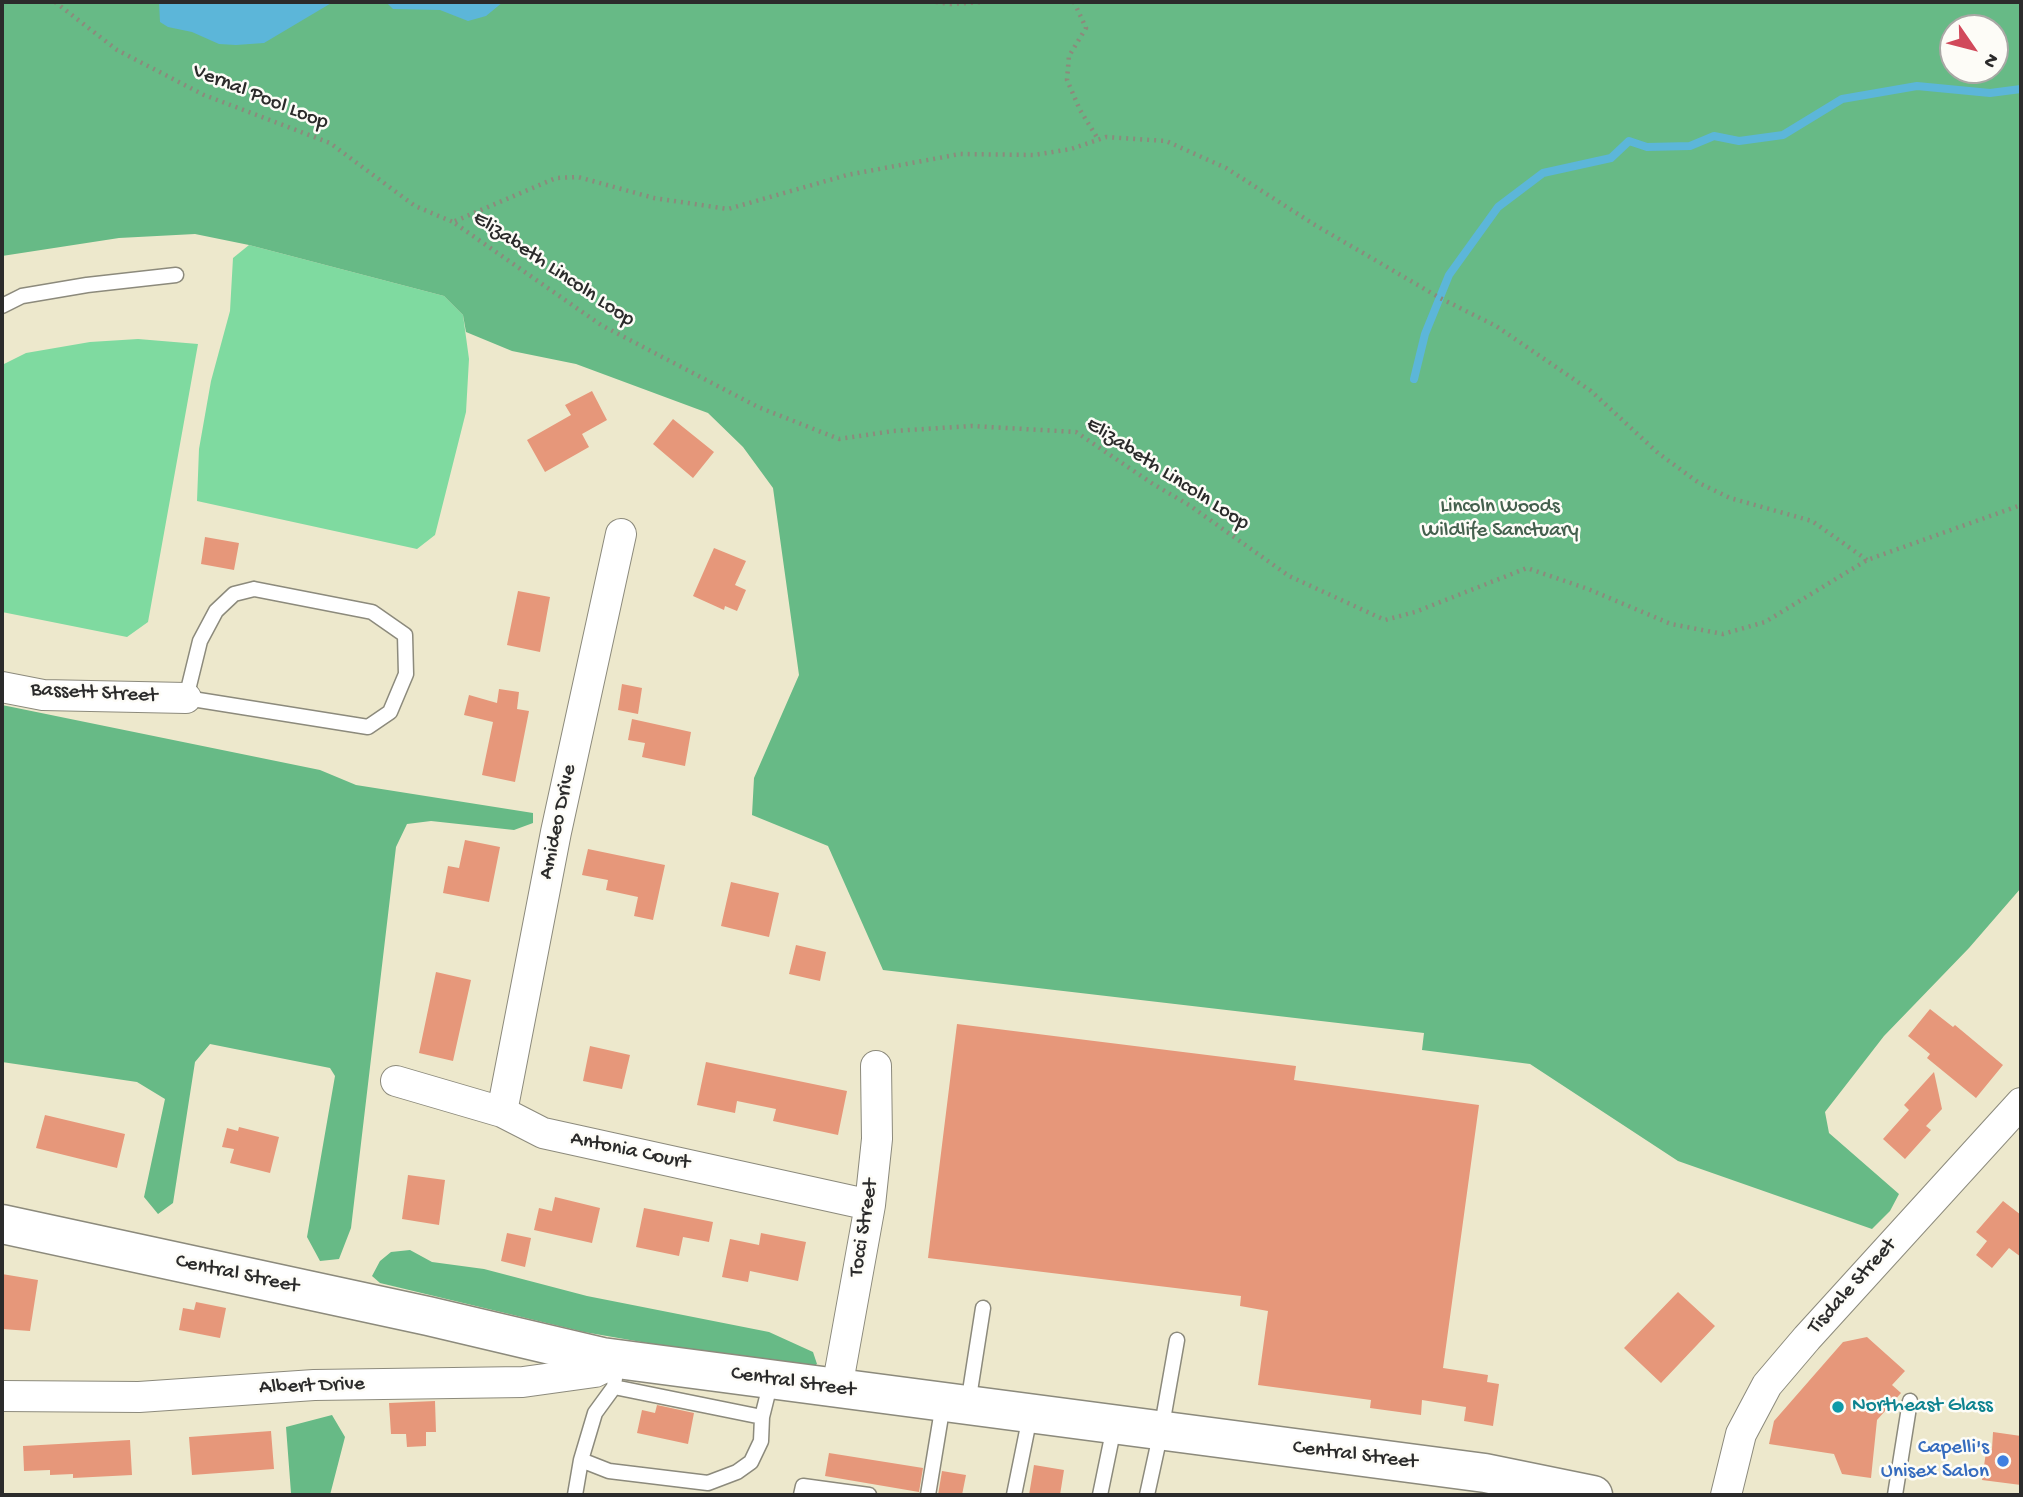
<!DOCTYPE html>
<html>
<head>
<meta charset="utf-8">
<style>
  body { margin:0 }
  #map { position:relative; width:2023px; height:1497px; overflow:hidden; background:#ede8cc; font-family:"Gochi Hand",sans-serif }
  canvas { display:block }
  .frame { position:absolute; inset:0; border:4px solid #2b2b2b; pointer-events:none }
  .north { position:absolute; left:1939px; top:14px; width:70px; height:70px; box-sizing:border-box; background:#fdfcf7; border:2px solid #a9a8a5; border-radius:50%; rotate:125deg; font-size:19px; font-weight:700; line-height:28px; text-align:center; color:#2b2b2b }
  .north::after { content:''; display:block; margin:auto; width:24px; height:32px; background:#d1495b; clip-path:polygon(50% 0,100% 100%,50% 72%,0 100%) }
</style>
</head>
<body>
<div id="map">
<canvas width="2023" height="1497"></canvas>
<div class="frame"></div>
<div class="north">N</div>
</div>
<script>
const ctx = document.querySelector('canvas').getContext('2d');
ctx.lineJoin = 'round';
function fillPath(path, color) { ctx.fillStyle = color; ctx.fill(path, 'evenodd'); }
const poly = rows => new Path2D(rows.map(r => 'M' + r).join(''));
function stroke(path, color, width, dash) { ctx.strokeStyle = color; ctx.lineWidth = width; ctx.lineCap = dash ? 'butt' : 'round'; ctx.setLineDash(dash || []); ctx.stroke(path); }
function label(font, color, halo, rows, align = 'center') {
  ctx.font = font + ' "Gochi Hand",sans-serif'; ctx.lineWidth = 5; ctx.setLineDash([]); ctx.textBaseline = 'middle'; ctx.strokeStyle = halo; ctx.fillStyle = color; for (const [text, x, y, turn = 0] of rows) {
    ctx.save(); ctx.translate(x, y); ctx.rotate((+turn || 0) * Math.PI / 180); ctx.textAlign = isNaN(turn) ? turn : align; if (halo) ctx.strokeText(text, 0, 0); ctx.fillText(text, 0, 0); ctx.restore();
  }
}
fillPath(poly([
  [249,245,444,296,463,315,469,359,466,412,435,535,417,549,197,501,199,449,211,381,230,311,233,258],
  [138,339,198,344,148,622,127,637,2,612,2,365,26,353,90,342]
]), '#7fdaa0');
fillPath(poly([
  [2,2,2021,2,2021,888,1969,948,1884,1036,1825,1112,1829,1133,1899,1194,1890,1211,1872,1229,1678,1161,1530,1064,1422,1050,1424,1033,883,970,828,846,752,815,754,778,799,675,773,488,743,447,708,413,576,364,512,351,466,332,463,315,444,296,249,245,195,234,119,238,2,256],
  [1953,28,1995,28,1995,70,1953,70],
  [2,705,320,770,356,785,533,813,533,823,514,830,431,821,407,824,396,847,351,1228,339,1259,320,1261,307,1237,335,1076,330,1068,210,1044,195,1062,173,1203,158,1214,144,1197,165,1099,137,1082,2,1062],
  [410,1250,432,1262,484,1269,587,1296,769,1332,813,1352,817,1364,808,1371,584,1332,380,1283,372,1276,380,1261,391,1252],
  [332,1415,345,1437,330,1495,289,1495,291,1493,286,1427]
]), '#67ba86');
fillPath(poly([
  [159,2,333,2,264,43,236,45,219,44,192,32,168,27,160,22],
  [386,2,503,2,486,16,468,21,440,10,393,9]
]), '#5cb6d9');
stroke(poly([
  [1414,379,1425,334,1449,275,1498,207,1543,173,1611,158,1629,141,1647,147,1690,146,1714,136,1739,141,1783,135,1842,99,1917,86,1990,93,2021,89]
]), '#5cb6d9', 8);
fillPath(poly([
  [592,391,607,420,582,434,589,447,545,472,527,440,571,415,565,405],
  [673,419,714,452,693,478,653,444],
  [205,537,239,543,234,570,201,564],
  [714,548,746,561,735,585,746,590,737,611,725,606,724,610,693,596],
  [518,591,550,597,540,652,507,645],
  [622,684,642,688,638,714,618,710],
  [499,689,519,692,517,709,529,711,515,782,482,775,493,722,464,715,469,695,497,703],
  [632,719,691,732,685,766,642,757,645,743,628,740],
  [465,840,500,847,489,902,443,893,448,866,459,868],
  [588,849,665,865,653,920,634,916,638,897,606,890,608,880,582,875],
  [731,882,779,893,769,937,721,926],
  [796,945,826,952,820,981,789,974],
  [436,972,471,980,453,1061,419,1053],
  [1930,1009,1953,1027,1955,1025,2003,1065,1976,1098,1927,1058,1930,1054,1908,1036],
  [957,1024,1296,1066,1294,1080,1479,1105,1443,1368,1488,1375,1487,1382,1499,1384,1493,1426,1464,1421,1466,1407,1422,1400,1421,1415,1370,1408,1371,1400,1258,1385,1268,1311,1240,1306,1241,1296,928,1258],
  [590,1046,630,1055,622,1089,583,1081],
  [706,1062,847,1091,838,1135,773,1121,776,1109,737,1101,735,1113,697,1105],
  [1934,1072,1942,1109,1926,1126,1931,1130,1905,1159,1883,1139,1909,1110,1904,1105],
  [45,1115,125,1134,117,1168,36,1148],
  [239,1127,279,1137,270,1173,230,1163,234,1149,222,1147,227,1128,238,1131],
  [408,1175,445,1180,439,1225,402,1219],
  [555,1197,600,1208,592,1243,534,1230,539,1208,552,1211],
  [2003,1201,2021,1215,2021,1257,2009,1248,1992,1268,1976,1255,1987,1241,1976,1232],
  [644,1208,713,1222,709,1242,683,1237,679,1256,636,1247],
  [507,1233,531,1238,525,1267,501,1261],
  [761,1233,806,1242,798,1281,750,1271,748,1282,722,1277,730,1239,759,1245],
  [2,1274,38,1280,30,1331,2,1329],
  [1678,1292,1715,1326,1661,1383,1624,1348],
  [196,1302,226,1308,220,1338,179,1330,183,1308,194,1310],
  [1867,1337,1905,1371,1892,1385,1901,1393,1877,1420,1871,1478,1842,1474,1834,1454,1769,1444,1774,1421,1843,1342],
  [435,1401,436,1432,426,1432,426,1446,407,1447,406,1434,391,1434,389,1403],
  [657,1405,694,1413,688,1444,637,1433,642,1410,655,1413],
  [271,1431,274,1469,192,1475,189,1437],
  [1993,1432,2021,1436,2021,1485,1982,1480,1986,1452,1992,1449],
  [130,1440,132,1475,73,1478,73,1474,50,1475,50,1470,24,1471,23,1446],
  [829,1453,923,1468,919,1492,825,1476],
  [1034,1465,1064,1470,1060,1495,1029,1495],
  [942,1471,966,1475,962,1495,938,1495]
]), '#e6977a');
const lane = poly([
  [2,306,22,296,87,285,176,275],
  [254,589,372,612,405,635,406,674,390,712,368,727,186,698,200,641,216,611,234,594,254,589],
  [614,1387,762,1417,771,1381],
  [968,1404,983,1308],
  [581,1460,609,1471,708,1483,737,1472,751,1462,761,1441,762,1417],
  [575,1495,581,1460,595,1413,614,1387,615,1378],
  [801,1495,803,1486,869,1495],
  [928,1495,943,1404],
  [1014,1495,1030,1416],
  [1100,1495,1114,1427],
  [1147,1495,1161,1431,1177,1340],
  [1895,1495,1910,1401]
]);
const street = poly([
  [2,687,43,695,186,698],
  [396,1081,502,1112,543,1133,870,1205],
  [502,1112,556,832,621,534],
  [837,1388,870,1205,877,1139,876,1066],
  [2,1396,139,1397,314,1385,523,1382,595,1372,619,1360],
  [1726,1495,1741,1434,1767,1385,1807,1338,2021,1103]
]);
const primary = poly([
  [2,1224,428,1316,602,1357,1485,1473,1593,1495]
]);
stroke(lane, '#8c8a7c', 17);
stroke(street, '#8c8a7c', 32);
stroke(primary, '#8c8a7c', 41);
stroke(poly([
  [55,2,117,50,204,95,330,143,415,206,453,222],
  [936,2,950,4,984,2],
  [1074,2,1086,28,1069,56,1067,80,1080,110,1098,139],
  [1867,560,1812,521,1730,498,1699,483,1658,453,1591,391,1496,326,1440,298,1315,225,1226,168,1166,141,1106,137,1071,149,1034,155,960,154,847,175,728,209,654,198,578,177,556,178,453,222,601,325,758,407,839,439,893,431,972,426,1076,432,1153,484,1189,505,1289,576,1385,620,1415,612,1527,568,1588,589,1671,624,1723,634,1765,622,1867,560,2021,505]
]), '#8c8a7c', 4.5, [2, 5]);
stroke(lane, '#fff', 14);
stroke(street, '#fff', 30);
stroke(primary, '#fff', 38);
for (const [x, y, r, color] of [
  [1838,1407,7,"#0f9aa8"],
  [2003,1461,7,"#3f7fe0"]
]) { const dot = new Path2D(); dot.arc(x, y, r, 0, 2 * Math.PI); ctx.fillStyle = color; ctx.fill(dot); stroke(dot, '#fdfcf7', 2.5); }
label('21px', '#2b2b2b', '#fdfcf7', [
  ["Vernal Pool Loop",260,98,22],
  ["Elizabeth Lincoln Loop",553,270,34],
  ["Elizabeth Lincoln Loop",1167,475,33],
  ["Bassett Street",94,694,3],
  ["Amideo Drive",559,822,-78],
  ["Antonia Court",630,1152,12],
  ["Tocci Street",865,1228,-81],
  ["Central Street",237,1275,12],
  ["Tisdale Street",1853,1287,-48],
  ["Central Street",793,1383,8],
  ["Albert Drive",312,1387,-2],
  ["Central Street",1355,1456,7]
]);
label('21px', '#44604e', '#fdfcf7', [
  ["Lincoln Woods",1500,508],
  ["Wildlife Sanctuary",1500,532]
]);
label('21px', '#0d838f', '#fdfcf7', [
  ["Northeast Glass",1852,1407]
], 'left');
label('21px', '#366cbe', '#fdfcf7', [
  ["Capelli's",1989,1449],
  ["Unisex Salon",1989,1473]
], 'right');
</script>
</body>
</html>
